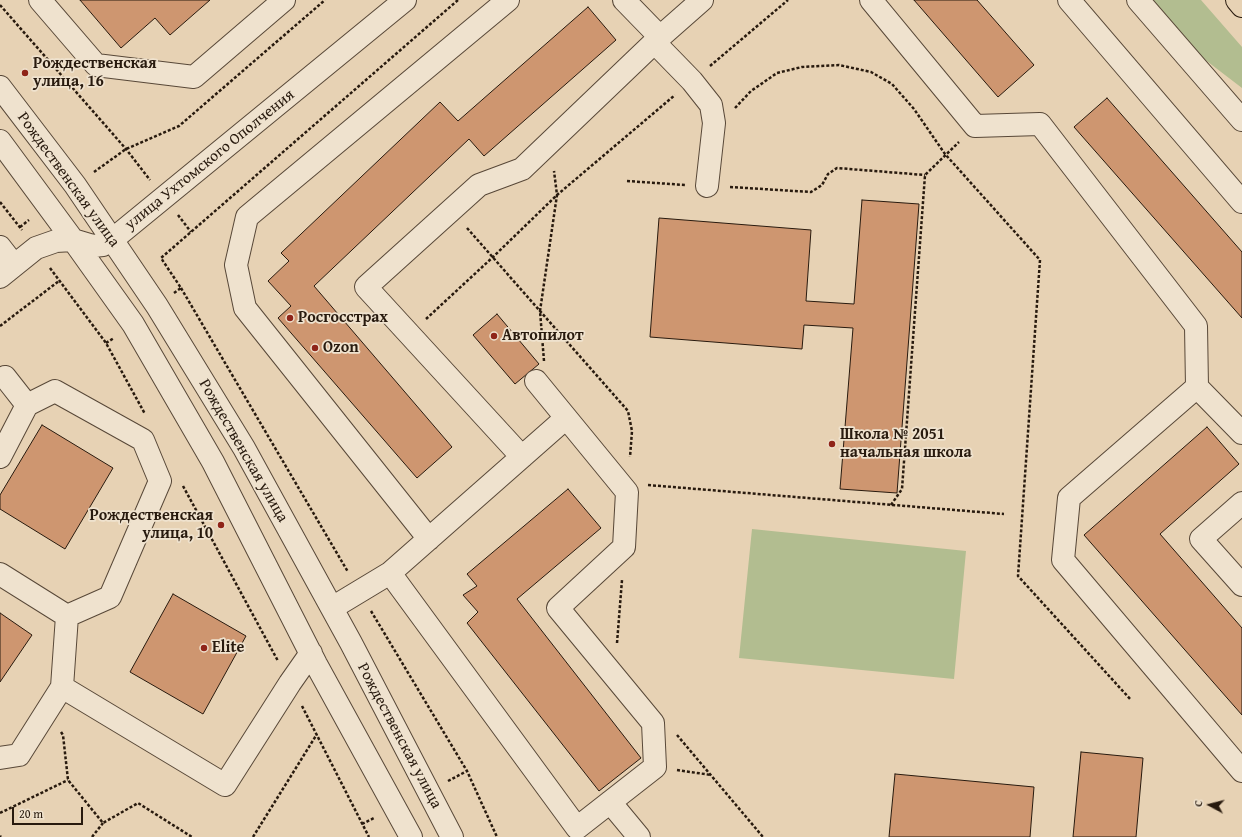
<!DOCTYPE html>
<html>
<head>
<meta charset="utf-8">
<style>
  body { margin:0 }
  #map { position:relative; width:1242px; height:837px; overflow:hidden; background:#e7d2b4; font-family:"Gentium Book Plus",serif }
  canvas { display:block }
  .north { position:absolute; left:1190px; top:785px; width:40px; height:40px; -webkit-text-stroke:3px #efe2ce; paint-order:stroke; rotate:277deg; font-size:11px; font-weight:700; line-height:16px; text-align:center; color:#281a0e }
  .north::after { content:''; display:block; margin:auto; width:14px; height:18px; background:#281a0e; clip-path:polygon(50% 0,100% 100%,50% 72%,0 100%) }
  .scale { position:absolute; left:12px; top:807px; width:71px; height:18px; box-sizing:border-box; border:2px solid #281a0e; border-top:0; padding-left:5px; font-size:12px; line-height:14px; white-space:nowrap; color:#281a0e; -webkit-text-stroke:3px #efe2ce; paint-order:stroke }
</style>
</head>
<body>
<div id="map">
<canvas width="1242" height="837"></canvas>
<div class="north">С</div>
<div class="scale">20 m</div>
</div>
<script>
const ctx = document.querySelector('canvas').getContext('2d');
ctx.lineJoin = 'round';
function fillPath(path, color) { ctx.fillStyle = color; ctx.fill(path, 'evenodd'); }
const poly = rows => new Path2D(rows.map(r => 'M' + r).join(''));
function stroke(path, color, width, dash) { ctx.strokeStyle = color; ctx.lineWidth = width; ctx.lineCap = dash ? 'butt' : 'round'; ctx.setLineDash(dash || []); ctx.stroke(path); }
function label(font, color, halo, rows, align = 'center') {
  ctx.font = font + ' "Gentium Book Plus",serif'; ctx.lineWidth = 3.5; ctx.setLineDash([]); ctx.textBaseline = 'middle'; ctx.strokeStyle = halo; ctx.fillStyle = color; for (const [text, x, y, turn = 0] of rows) {
    ctx.save(); ctx.translate(x, y); ctx.rotate((+turn || 0) * Math.PI / 180); ctx.textAlign = isNaN(turn) ? turn : align; if (halo) ctx.strokeText(text, 0, 0); ctx.fillText(text, 0, 0); ctx.restore();
  }
}
fillPath(poly([
  [1149,0,1201,0,1242,47,1242,88,1191,49],
  [752,529,966,551,954,679,739,658]
]), '#b2bd90');
const building = poly([
  [80,0,210,0,170,35,155,18,121,48,80,0],
  [914,0,977,0,1034,65,998,97,914,0],
  [588,7,616,40,484,156,469,139,314,286,452,447,417,478,278,318,291,306,268,281,289,261,281,253,440,102,458,121,588,7],
  [1107,98,1242,252,1242,318,1074,127,1107,98],
  [862,200,919,204,897,493,840,489,853,328,804,325,802,349,650,337,659,218,811,230,806,301,854,304,862,200],
  [497,314,539,364,515,384,473,335,497,314],
  [42,425,113,468,65,549,0,509,0,495,42,425],
  [1207,427,1239,464,1160,534,1242,628,1242,715,1084,535,1207,427],
  [568,489,601,528,517,599,641,758,599,791,467,623,478,612,463,595,477,586,467,574,568,489],
  [173,594,246,636,203,714,130,672,173,594],
  [0,613,32,635,0,682,0,613],
  [1081,752,1143,758,1136,837,1073,837,1081,752],
  [895,774,1034,787,1030,837,889,837,895,774]
]);
fillPath(building, '#ce9670');
stroke(building, '#281a0e', 1);
const minor = poly([
  [40,0,96,65,194,77,284,0],
  [871,0,975,126,1040,124,1196,326,1197,387,1242,433],
  [1069,0,1242,202],
  [1138,0,1242,120],
  [660,37,702,0],
  [655,43,692,81,711,105,714,123,707,186],
  [0,87,75,185,157,306,244,448,351,643,452,837],
  [0,141,73,240,133,324,213,462,316,664,411,837],
  [0,247,14,265],
  [0,277,36,248,56,241,73,240,93,246,103,245,112,240,405,0],
  [1197,387,1069,498,1063,560,1242,771],
  [27,405,55,391,143,440,160,481,110,597,67,616],
  [0,457,27,405,5,377],
  [522,457,366,287,479,185,522,169,660,37,624,0],
  [1242,503,1201,539,1242,585],
  [429,539,245,308,236,265,247,217,508,0],
  [390,573,566,418],
  [0,574,67,616,62,687],
  [332,608,390,573,577,828,655,767,653,723,558,608,624,547,627,492,536,381],
  [0,758,19,755,62,687,225,785,290,683,311,653],
  [610,802,639,837]
]);
const major = poly([
  [1237,0,1242,6]
]);
stroke(minor, '#584838', 24);
stroke(major, '#281a0e', 24);
stroke(poly([
  [0,5,126,149,150,180],
  [710,66,788,0],
  [735,108,751,91,777,73,802,67,839,65,871,72,892,84,914,109,945,154,1040,260,1018,576,1131,700],
  [94,172,126,149,179,126,325,0],
  [627,181,685,185],
  [730,187,811,192,822,185,828,174,837,168,925,175],
  [0,202,22,230],
  [178,215,191,232],
  [20,227,29,220],
  [467,228,628,411,632,431,630,457],
  [50,268,106,343,145,414],
  [181,288,348,572],
  [174,293,181,288,161,258,458,0],
  [426,319,493,257,557,195,675,95],
  [0,326,59,281],
  [106,343,114,338],
  [544,361,540,311,557,195,554,171],
  [648,485,1004,514],
  [183,486,278,661],
  [891,505,902,489,925,175,959,142],
  [371,611,467,771,497,837],
  [617,643,622,580],
  [302,706,369,837],
  [61,732,63,735,68,780,103,823,138,803,192,837],
  [677,735,763,837],
  [677,770,711,775],
  [448,781,467,771],
  [0,813,68,780],
  [362,824,374,818],
  [0,836,1,837],
  [92,837,103,823],
  [253,837,317,734]
]), '#281a0e', 2.5, [3, 2]);
stroke(minor, '#efe2ce', 22);
stroke(major, '#e7d2b4', 22);
for (const [x, y, r, color] of [
  [25,73,4,"#8f2418"],
  [290,318,4,"#8f2418"],
  [494,336,4,"#8f2418"],
  [315,348,4,"#8f2418"],
  [832,444,4,"#8f2418"],
  [221,525,4,"#8f2418"],
  [204,648,4,"#8f2418"]
]) { const dot = new Path2D(); dot.arc(x, y, r, 0, 2 * Math.PI); ctx.fillStyle = color; ctx.fill(dot); stroke(dot, '#efe2ce', 1.5); }
label('bold 16px', '#281a0e', '#efe2ce', [
  ["Рождественская",33,64],
  ["улица, 16",33,82],
  ["Росгосстрах",298,318],
  ["Автопилот",502,336],
  ["Ozon",323,348],
  ["Школа № 2051",840,435],
  ["начальная школа",840,453],
  ["Рождественская",213,516,"right"],
  ["улица, 10",213,534,"right"],
  ["Elite",212,648]
], 'left');
label('16px', '#281a0e', '#efe2ce', [
  ["улица Ухтомского Ополчения",210,160,-39],
  ["Рождественская улица",68,180,54],
  ["Рождественская улица",243,451,60],
  ["Рождественская улица",399,736,62]
]);
</script>
</body>
</html>
